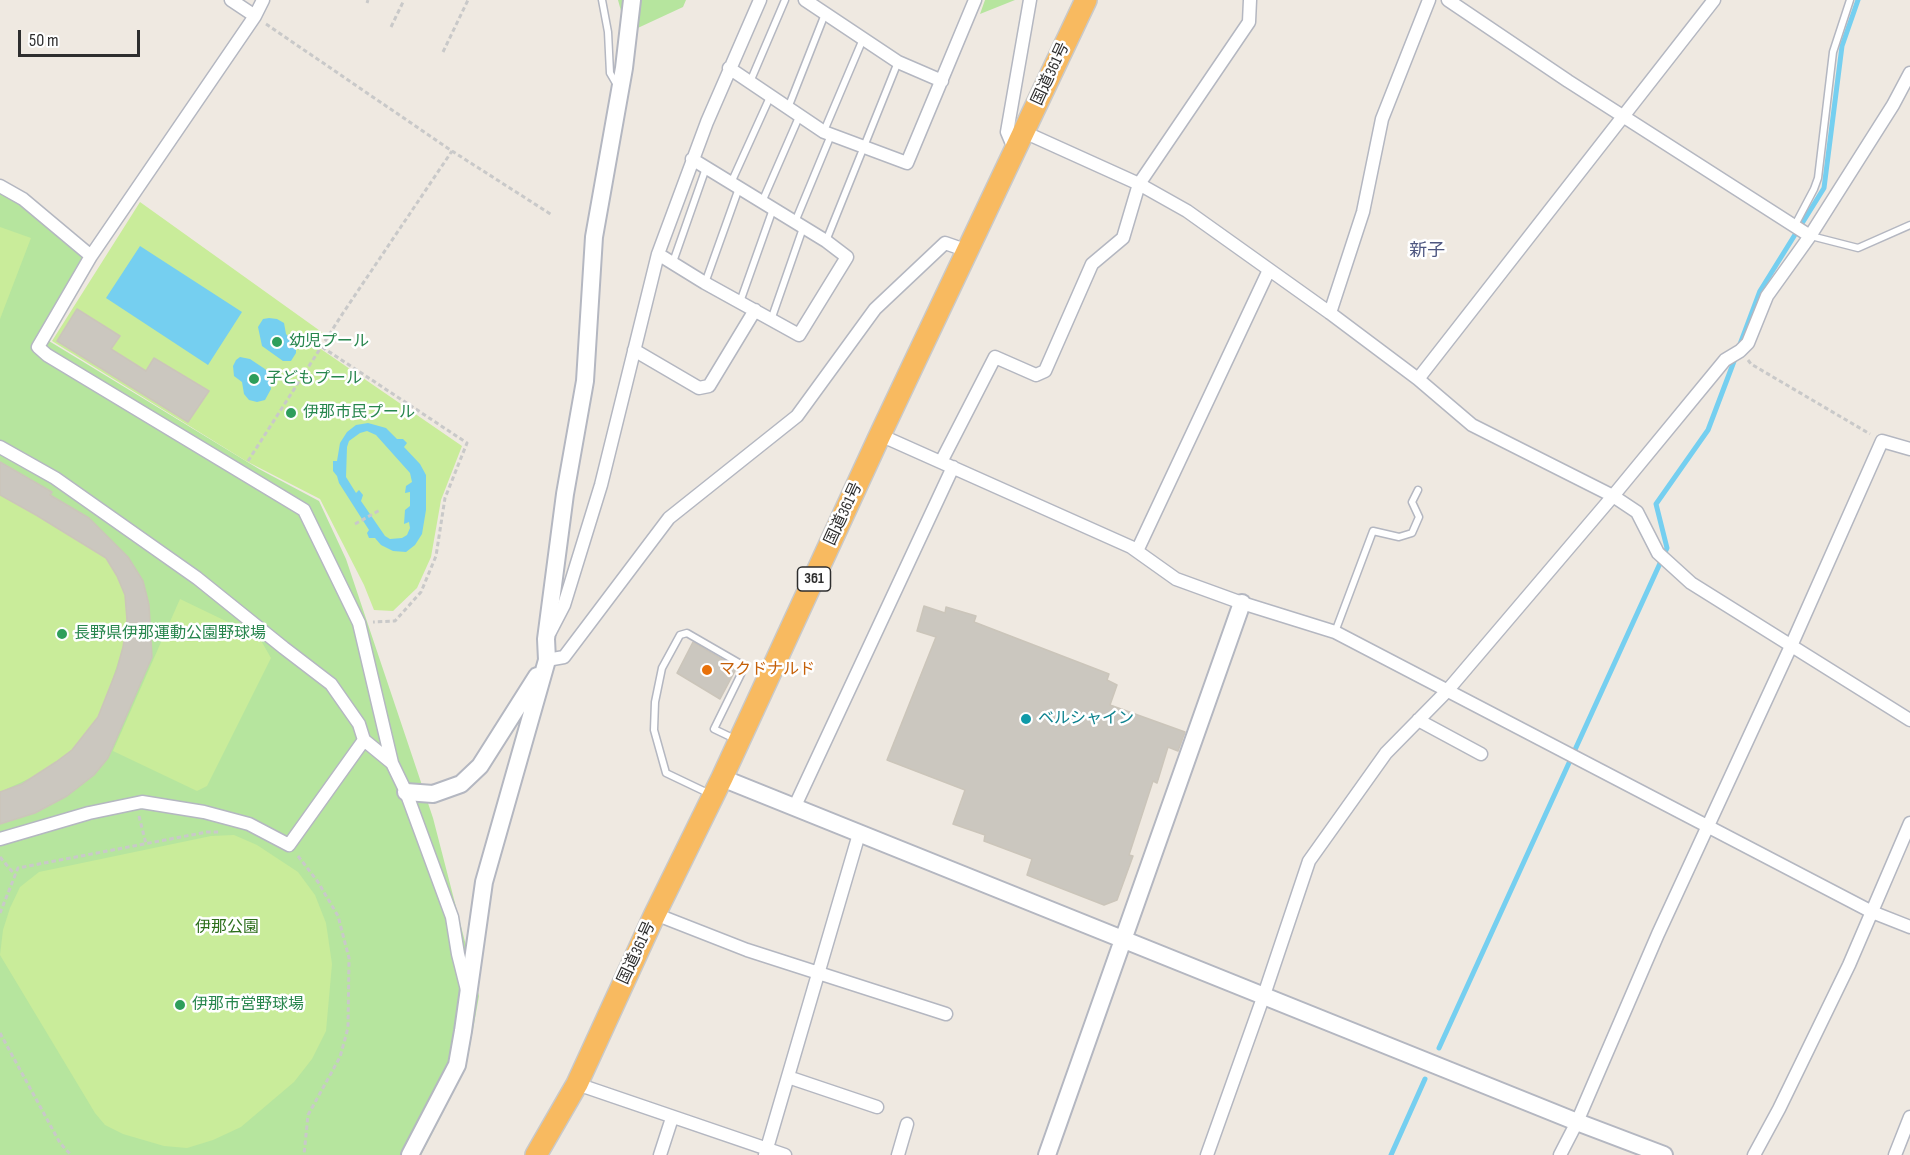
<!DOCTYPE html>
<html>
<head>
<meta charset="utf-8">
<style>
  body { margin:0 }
  #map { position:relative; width:1910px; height:1155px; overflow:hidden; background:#efe9e1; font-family:"Sofia Sans Condensed",sans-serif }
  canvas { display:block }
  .scale { position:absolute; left:18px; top:30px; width:122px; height:27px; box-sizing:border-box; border:3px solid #2e2e2e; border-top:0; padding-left:8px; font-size:18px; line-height:21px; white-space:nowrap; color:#2e2e2e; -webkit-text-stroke:4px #fff; paint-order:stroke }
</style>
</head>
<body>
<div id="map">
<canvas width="1910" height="1155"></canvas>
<div class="scale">50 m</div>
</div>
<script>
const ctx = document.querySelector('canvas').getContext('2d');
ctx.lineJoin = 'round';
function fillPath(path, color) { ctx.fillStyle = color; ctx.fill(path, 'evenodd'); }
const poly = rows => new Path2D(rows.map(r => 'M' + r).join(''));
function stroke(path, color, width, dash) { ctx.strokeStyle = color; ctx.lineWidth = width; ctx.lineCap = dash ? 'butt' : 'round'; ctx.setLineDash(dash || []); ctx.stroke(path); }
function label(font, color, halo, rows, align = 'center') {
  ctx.font = font + ' "Sofia Sans Condensed","Noto Sans JP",sans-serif'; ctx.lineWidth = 5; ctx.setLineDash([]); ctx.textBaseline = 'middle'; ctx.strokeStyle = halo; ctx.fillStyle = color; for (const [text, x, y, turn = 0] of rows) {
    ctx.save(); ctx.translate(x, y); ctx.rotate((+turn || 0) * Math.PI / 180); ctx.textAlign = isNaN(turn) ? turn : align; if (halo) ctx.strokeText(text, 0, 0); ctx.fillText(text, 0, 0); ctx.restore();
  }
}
fillPath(poly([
  [618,0,686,0,683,7,627,33],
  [985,0,1015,0,980,14],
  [0,189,21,202,95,262,49,341,259,469,319,501,346,559,433,818,479,996,466,1068,421,1155,0,1155]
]), '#b6e59e');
fillPath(poly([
  [140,202,323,333,315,345,462,446,441,500,431,557,417,588,393,611,374,610,364,585,320,499,246,461,52,341],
  [0,227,31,238,0,319],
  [0,495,36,515,106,558,117,576,125,595,127,620,123,647,107,696,98,717,86,734,72,750,39,774,0,792],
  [180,599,259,637,271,658,207,786,197,791,113,751],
  [234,835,257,845,298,872,315,895,326,923,332,964,326,1031,312,1059,294,1082,241,1127,213,1140,187,1148,164,1146,123,1134,105,1125,95,1113,0,955,3,930,10,908,20,887,39,872,211,836]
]), '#c9ec9a');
fillPath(poly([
  [140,246,242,312,208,365,106,298],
  [269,318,277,319,284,323,286,334,296,345,296,353,291,361,283,361,262,346,258,327,263,319],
  [240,357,250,359,265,369,269,374,271,389,265,400,257,402,249,400,244,394,242,382,234,376,233,366,236,360],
  [368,423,386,428,397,439,403,439,407,443,404,447,420,464,426,475,426,510,422,534,415,545,406,552,393,551,381,545,375,538,369,538,367,533,369,530,339,483,337,476,333,471,333,461,337,461,340,443,347,432,356,425],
  [367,431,376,435,410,473,412,482,406,486,405,493,410,492,410,506,405,510,404,524,409,522,410,528,407,535,402,538,390,539,385,536,361,501,363,495,359,490,356,493,346,477,347,447,349,441,360,433]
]), '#75cff0');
stroke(poly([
  [1739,347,1760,291,1824,188,1842,46,1858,0],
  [1439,1048,1667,548,1656,504,1708,430,1736,356],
  [1391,1155,1425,1079]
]), '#75cff0', 5);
const building = poly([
  [77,309,120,336,111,349,146,371,154,358,209,391,188,422,57,341,77,309],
  [0,462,52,492,50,495,89,518,128,557,143,581,149,605,152,657,108,758,94,775,67,796,35,813,0,824,0,792,22,784,56,762,72,750,98,717,117,669,123,647,127,620,125,595,117,576,106,558,36,515,0,495,0,462],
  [924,606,945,613,946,607,976,616,974,622,1109,674,1107,680,1117,685,1110,705,1185,732,1178,751,1168,747,1157,783,1153,781,1129,855,1133,856,1117,900,1104,905,1027,875,1032,859,984,841,985,835,953,824,965,790,887,760,936,637,917,631,924,606],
  [693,642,735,667,736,669,720,699,677,673,693,642]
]);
fillPath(building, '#cbc7bf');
stroke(building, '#cbc5ba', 1.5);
const service = poly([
  [602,0,608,32,610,73,617,85],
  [750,82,785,0],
  [788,108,825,14],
  [824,131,863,39],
  [731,183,770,97],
  [762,202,799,117],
  [795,222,831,135],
  [1795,225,1814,189,1818,178,1833,52,1850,0],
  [1811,236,1858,248,1910,225],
  [826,241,898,62],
  [673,262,706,168],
  [705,283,739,188],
  [740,302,773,209],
  [771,320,803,228],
  [1335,632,1373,531,1399,537,1412,533,1419,517,1412,502,1418,490],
  [710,794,666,773,654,730,655,702,662,668,680,635,687,633,739,663,742,672,714,729,737,740]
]);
const minor = poly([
  [231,0,255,16],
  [263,0,255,16,91,256,38,347,47,355,304,510,359,623,392,763,406,792,452,917,458,954,467,990],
  [805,0,898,62,942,81],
  [1448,0,1568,81,1810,236],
  [729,68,824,132,907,163,975,0],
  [1024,132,1139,184,1187,211,1330,313,1418,379,1472,425,1613,496,1637,512,1658,553,1691,583,1910,720],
  [1015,151,1007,132,1030,0],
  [0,186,23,199,91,256],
  [658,254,705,283,799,335,847,257,826,241,692,159],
  [1330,313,1363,212,1382,119,1429,0],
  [634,350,699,388,709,386,755,310],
  [1418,379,1714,0],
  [880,435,1131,547,1176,579,1242,603,1335,632,1872,912,1910,927],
  [0,447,55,478,197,578,284,648,331,684,359,724,364,740,392,763],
  [941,462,995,357,1036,375,1045,371,1092,264,1123,238,1139,184,1249,22,1250,0],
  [1137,551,1269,270],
  [550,632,564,605,601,485,658,254,707,122,760,0],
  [547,660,564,657,669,518,797,416,875,309,945,243,968,251],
  [1418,720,1481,754],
  [794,808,953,467],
  [0,839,89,813,142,802,204,812,249,824,289,845,364,740],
  [655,914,747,950,946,1014],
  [788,1077,877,1107],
  [577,1084,785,1155],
  [660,1155,672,1118],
  [765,1155,859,834],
  [898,1155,907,1124],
  [1207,1155,1264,995,1309,861,1386,753,1447,691,1613,496,1725,360,1740,351,1748,343,1767,296,1810,236,1893,105,1910,73],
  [1560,1155,1577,1122,1658,934,1791,646,1882,441,1910,449],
  [1754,1155,1779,1109,1849,965,1910,823],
  [1895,1155,1910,1117]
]);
const tertiary = poly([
  [722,778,1577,1122,1664,1155],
  [406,792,433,794,461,784,480,766,537,676],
  [410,1155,457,1065,463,1031,484,882,547,660,546,639,565,494,585,381,594,237,624,68,632,0],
  [1047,1155,1242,603]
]);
const trunk = poly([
  [536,1155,577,1084,655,914,722,778,880,435,1086,0]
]);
stroke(service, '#b4b7c1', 9);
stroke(minor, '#b4b7c1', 15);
stroke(tertiary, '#b4b7c1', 20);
stroke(trunk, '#c9c9c9', 24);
stroke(poly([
  [367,3,368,0],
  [266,24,452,151,552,215],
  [391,27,404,0],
  [443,52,468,0],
  [322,347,467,443,445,498,436,556,421,592,395,621,373,622],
  [1748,360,1751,364,1870,434],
  [248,461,343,313,452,151],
  [355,524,380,510],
  [139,816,146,844],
  [298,856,318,882,338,916,349,958,348,1028,340,1057,308,1115,304,1155],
  [0,857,15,875],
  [0,913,18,868,207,832,221,832],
  [0,1033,60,1143,71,1155]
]), '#c9c9c9', 3, [4.5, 3]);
stroke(service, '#fff', 6);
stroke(minor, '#fff', 12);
stroke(tertiary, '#fff', 16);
stroke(trunk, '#f8ba60', 21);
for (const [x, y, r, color] of [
  [277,342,6,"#2e9e5b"],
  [254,379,6,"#2e9e5b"],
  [291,413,6,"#2e9e5b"],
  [62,634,6,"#2e9e5b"],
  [707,670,6,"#e8710a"],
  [1026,719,6,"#0f9aa8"],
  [180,1005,6,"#2e9e5b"]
]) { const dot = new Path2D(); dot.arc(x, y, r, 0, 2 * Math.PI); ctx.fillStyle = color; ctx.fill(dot); stroke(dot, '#fff', 2); }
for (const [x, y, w] of [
  [814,579,33]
]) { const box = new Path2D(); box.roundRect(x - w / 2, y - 12, w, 24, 4.5); ctx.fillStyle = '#fff'; ctx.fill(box); stroke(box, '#2e2e2e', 1.5); }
label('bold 15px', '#2e2e2e', null, [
  ["361",814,579]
]);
label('16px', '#2e2e2e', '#fff', [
  ["国道361号",1051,74,-65],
  ["国道361号",844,514,-65],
  ["国道361号",637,953,-65]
]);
label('16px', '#27864d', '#fff', [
  ["幼児プール",289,342],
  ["子どもプール",266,379],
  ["伊那市民プール",303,413],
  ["長野県伊那運動公園野球場",74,634],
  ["伊那市営野球場",192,1005]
], 'left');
label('16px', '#c56008', '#fff', [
  ["マクドナルド",719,670]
], 'left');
label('16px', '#0d838f', '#fff', [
  ["ベルシャイン",1038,719]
], 'left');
label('16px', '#2c6e1b', '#fff', [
  ["伊那公園",227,928]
]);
label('18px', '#4d5680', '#fff', [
  ["新子",1427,251]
]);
</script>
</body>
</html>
